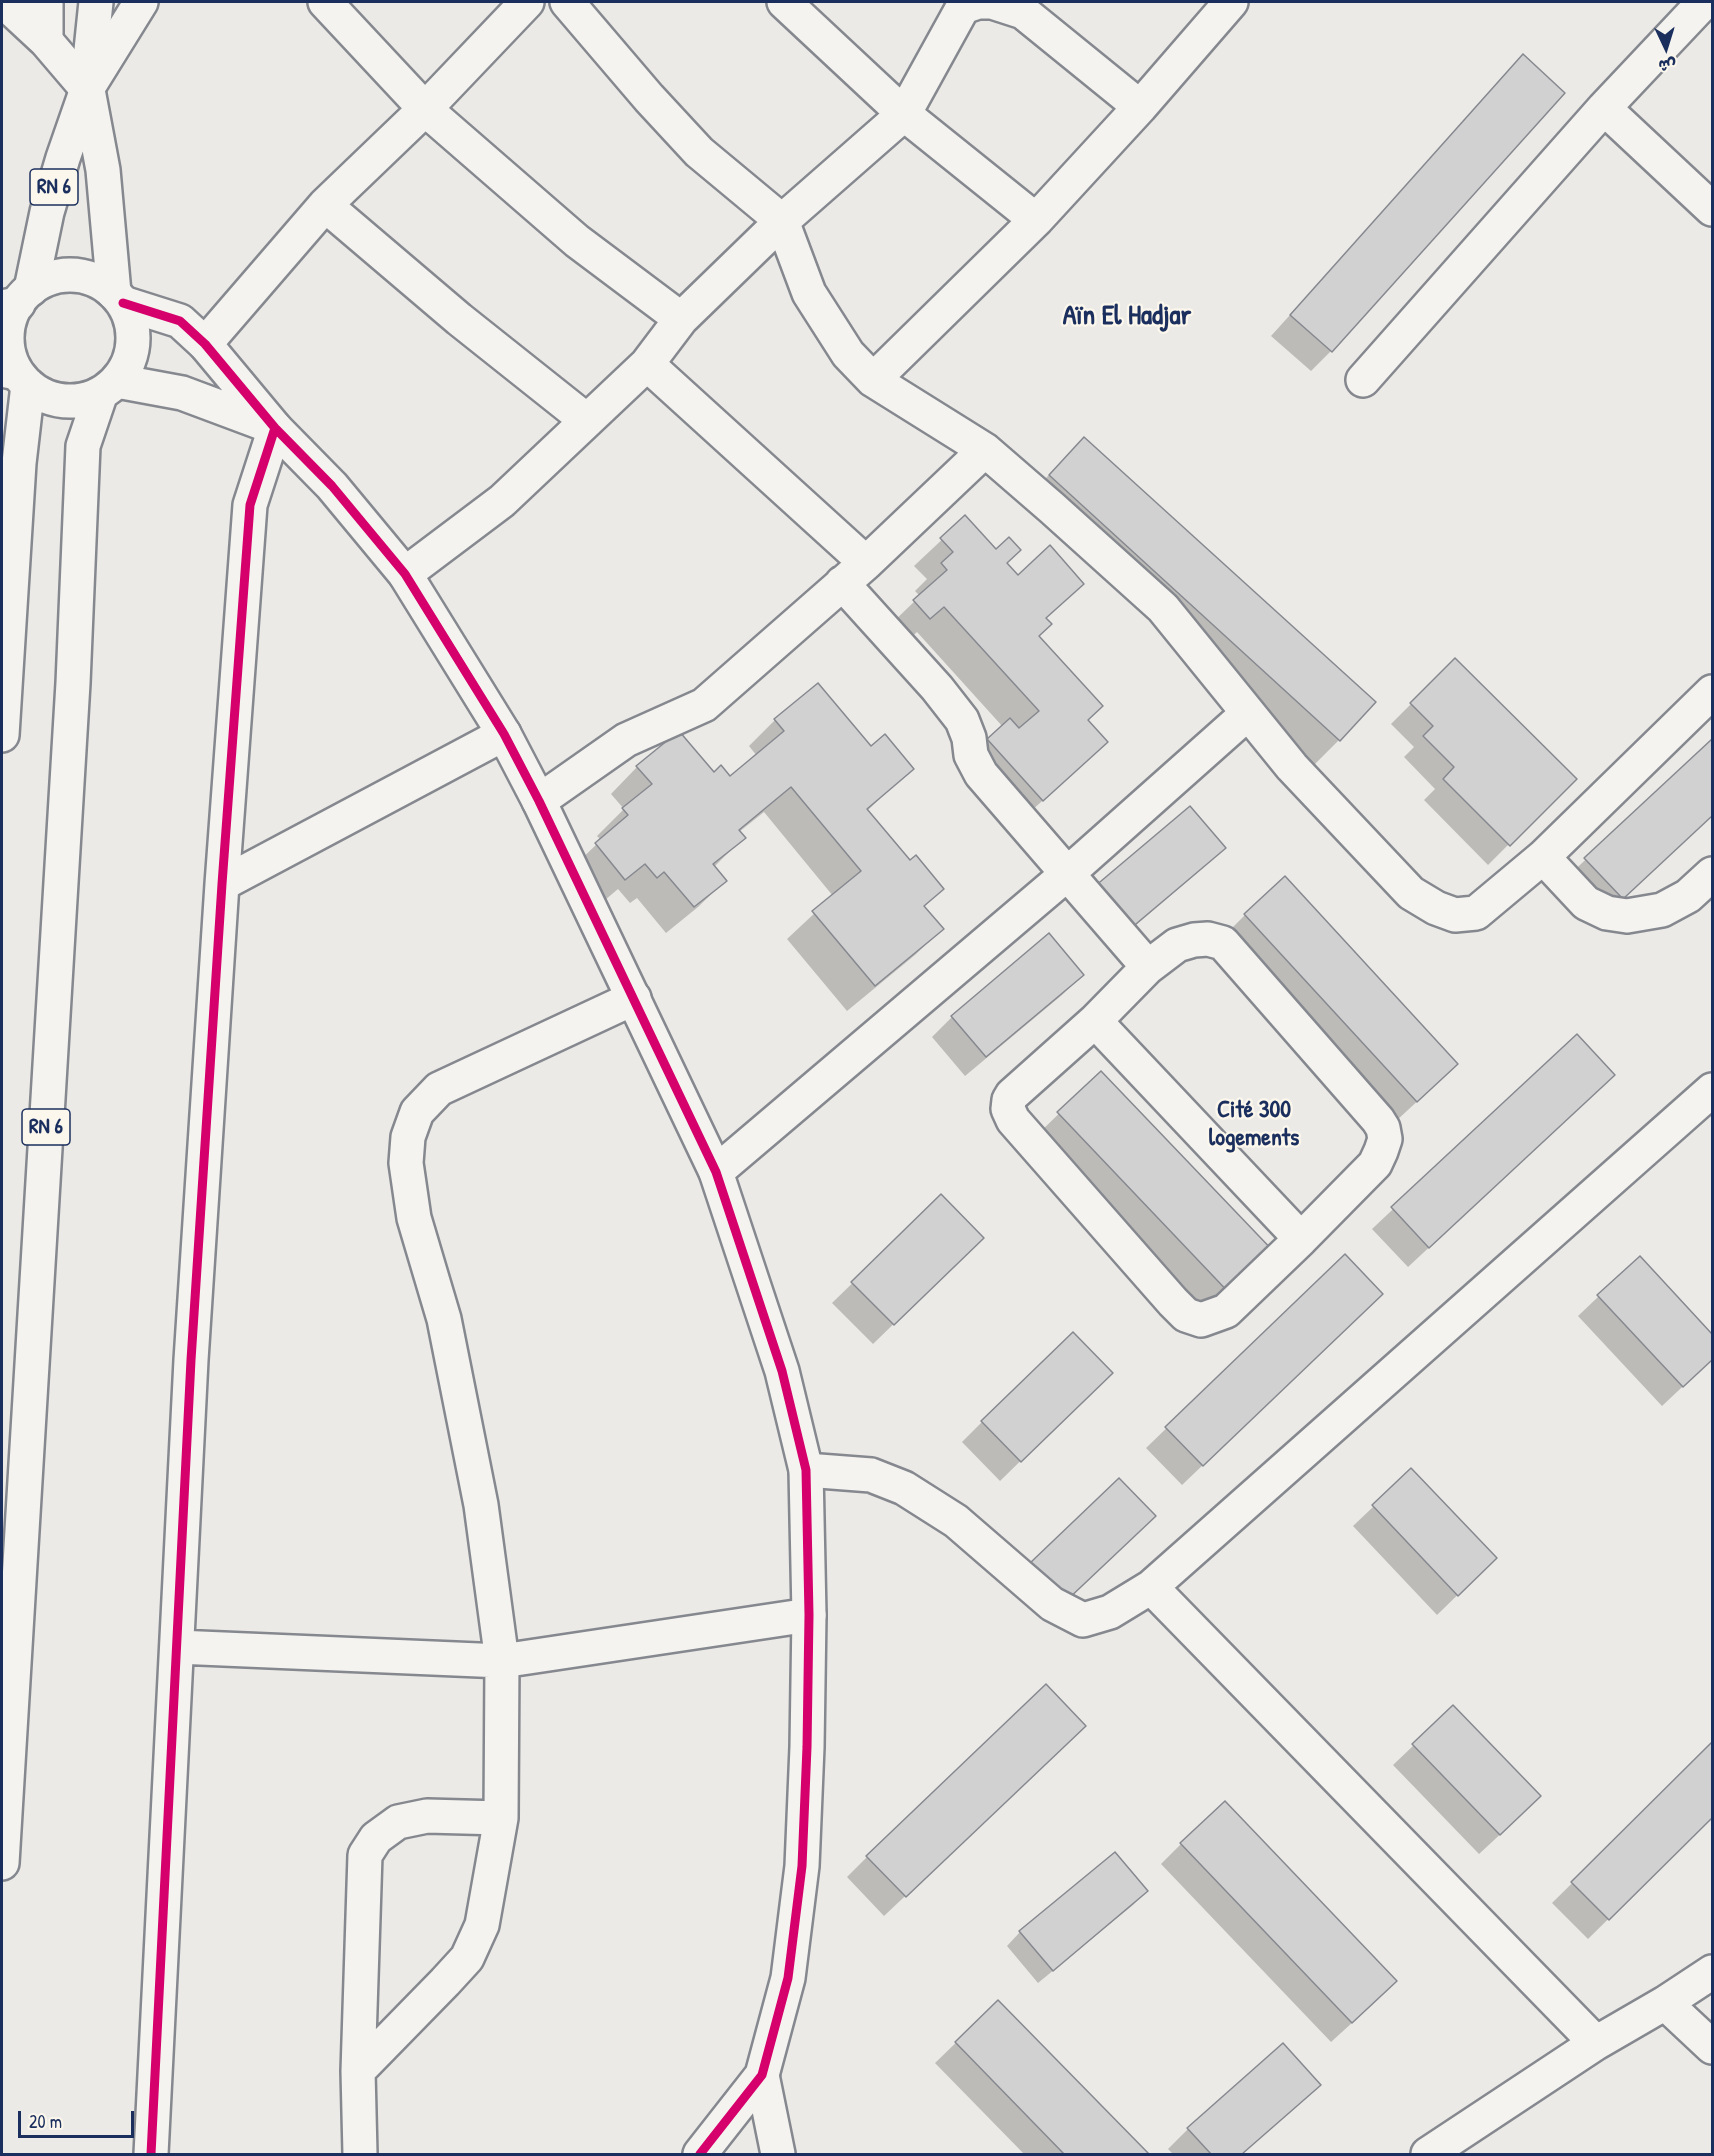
<!DOCTYPE html>
<html>
<head>
<meta charset="utf-8">
<style>
  body { margin:0 }
  #map { position:relative; width:1714px; height:2156px; overflow:hidden; background:#eceae6; font-family:"Patrick Hand","Playpen Sans Arabic",sans-serif }
  canvas { display:block }
  .frame { position:absolute; inset:0; border:3px solid #1b2f5e; pointer-events:none }
  .north { position:absolute; left:1636px; top:18px; width:60px; height:60px; -webkit-text-stroke:4px #fbf7ec; paint-order:stroke; rotate:176deg; font-size:16px; font-weight:700; line-height:24px; text-align:center; color:#1b2f5e }
  .north::after { content:''; display:block; margin:auto; width:21px; height:27px; background:#1b2f5e; clip-path:polygon(50% 0,100% 100%,50% 72%,0 100%) }
  .scale { position:absolute; left:18px; top:2111px; width:116px; height:27px; box-sizing:border-box; border:3px solid #1b2f5e; border-top:0; padding-left:8px; font-size:18px; line-height:21px; white-space:nowrap; color:#1b2f5e; -webkit-text-stroke:4px #fbf7ec; paint-order:stroke }
</style>
</head>
<body>
<div id="map">
<canvas width="1714" height="2156"></canvas>
<div class="frame"></div>
<div class="north">ش</div>
<div class="scale">20 m</div>
</div>
<script>
const ctx = document.querySelector('canvas').getContext('2d');
ctx.lineJoin = 'round';
function fillPath(path, color) { ctx.fillStyle = color; ctx.fill(path, 'evenodd'); }
const poly = rows => new Path2D(rows.map(r => 'M' + r).join(''));
function stroke(path, color, width, dash) { ctx.strokeStyle = color; ctx.lineWidth = width; ctx.lineCap = dash ? 'butt' : 'round'; ctx.setLineDash(dash || []); ctx.stroke(path); }
function label(font, color, halo, rows, align = 'center') {
  ctx.font = font + ' "Patrick Hand",sans-serif'; ctx.lineWidth = 4.5; ctx.setLineDash([]); ctx.textBaseline = 'middle'; ctx.strokeStyle = halo; ctx.fillStyle = color; for (const [text, x, y, turn = 0] of rows) {
    ctx.save(); ctx.translate(x, y); ctx.rotate((+turn || 0) * Math.PI / 180); ctx.textAlign = isNaN(turn) ? turn : align; if (halo) ctx.strokeText(text, 0, 0); ctx.fillText(text, 0, 0); ctx.restore();
  }
}
fillPath(poly([
  [1523,57,1331,351,1311,371,1271,336],
  [1058,465,1339,740,1313,766,1023,503],
  [965,518,1017,577,1082,584,1045,619,1038,637,1086,720,1106,742,1015,826,962,767,1003,727,917,632,903,645,887,628,920,596,915,591,927,579,914,566],
  [1455,660,1574,779,1488,865,1424,800,1435,789,1404,757,1414,747,1391,724],
  [775,720,871,748,912,768,867,811,910,862,942,889,924,907,942,929,915,955,847,1011,787,939,833,896,764,812,739,832,744,837,714,867,725,881,698,907,666,933,637,898,630,903,618,889,598,906,569,871,601,840,597,836,624,809,611,794,637,767,714,774,730,778,757,756,749,746],
  [1712,741,1712,815,1602,918,1565,879],
  [1224,848,1203,868,1109,948,1075,908,1095,888],
  [1245,915,1436,1084,1396,1121,1225,935],
  [1082,975,1062,995,965,1076,932,1037,952,1017],
  [1577,1036,1593,1095,1408,1267,1372,1229],
  [1101,1073,1275,1256,1213,1317,1038,1134],
  [941,1197,982,1238,873,1344,832,1303],
  [1345,1256,1361,1314,1182,1485,1146,1448],
  [1639,1258,1712,1337,1712,1359,1662,1406,1578,1316],
  [1090,1393,1000,1481,962,1442,982,1422],
  [1411,1471,1475,1578,1437,1615,1353,1526],
  [1414,1745,1519,1817,1479,1854,1393,1765],
  [1712,1745,1712,1817,1588,1939,1552,1903],
  [1064,1746,884,1916,847,1877,867,1857],
  [1181,1844,1375,2002,1331,2042,1161,1864],
  [1146,1891,1133,1905,1038,1983,1007,1946,1020,1932],
  [998,2002,1147,2154,1024,2154,935,2063],
  [1298,2105,1242,2154,1173,2154,1168,2149,1188,2129]
]), '#0003');
const building = poly([
  [1523,54,1565,93,1332,352,1290,315,1523,54],
  [1084,437,1376,702,1340,741,1049,475,1084,437],
  [965,515,996,549,1009,537,1021,550,1007,563,1018,575,1050,545,1084,584,1046,618,1052,624,1039,636,1103,706,1088,720,1108,742,1043,801,987,739,1010,718,1019,728,1039,711,944,607,930,619,913,600,947,570,941,563,953,552,940,538,965,515],
  [1455,658,1577,779,1510,846,1443,779,1454,767,1423,736,1433,726,1410,703,1455,658],
  [818,683,871,746,885,734,914,769,867,809,910,860,916,855,944,889,924,906,944,929,875,986,812,911,861,871,791,787,739,830,746,838,713,864,727,881,694,907,664,872,657,878,645,864,625,880,595,843,628,815,622,808,652,784,636,766,679,731,714,772,721,765,730,776,784,731,774,719,818,683],
  [1712,739,1712,816,1623,899,1584,858,1712,739],
  [1190,806,1226,848,1130,929,1094,887,1190,806],
  [1285,876,1458,1064,1417,1102,1244,914,1285,876],
  [1049,933,1084,975,986,1057,951,1016,1049,933],
  [1577,1034,1615,1075,1429,1248,1391,1207,1577,1034],
  [1101,1071,1278,1256,1234,1298,1057,1112,1101,1071],
  [941,1194,984,1238,894,1325,851,1282,941,1194],
  [1345,1254,1383,1294,1203,1466,1165,1427,1345,1254],
  [1640,1256,1712,1334,1712,1360,1683,1387,1597,1295,1640,1256],
  [1073,1332,1113,1373,1021,1462,981,1421,1073,1332],
  [1411,1468,1497,1558,1458,1596,1372,1505,1411,1468],
  [1119,1478,1156,1516,1065,1602,1029,1564,1119,1478],
  [1046,1684,1086,1726,906,1897,866,1856,1046,1684],
  [1453,1705,1541,1796,1500,1835,1412,1744,1453,1705],
  [1712,1742,1712,1818,1609,1920,1571,1882,1712,1742],
  [1225,1801,1397,1981,1352,2023,1180,1843,1225,1801],
  [1115,1852,1148,1891,1053,1971,1019,1931,1115,1852],
  [998,2000,1149,2154,1064,2154,955,2042,998,2000],
  [1283,2043,1321,2085,1242,2154,1211,2154,1187,2128,1283,2043]
]);
fillPath(building, '#d2d1d1');
stroke(building, '#85888f', 1.5);
const street = poly([
  [4,2,46,41,87,89,141,2],
  [325,2,425,109,577,241,681,319],
  [567,2,649,98,699,152,782,221,809,293,848,354,873,380,985,450,1052,508,1163,608,1292,767,1411,893,1436,908,1455,915,1476,913,1543,857,1712,692],
  [784,2,904,114,1036,220],
  [46,41,46,2],
  [1604,108,1712,209],
  [325,205,459,319,586,420],
  [205,344,325,205,425,109,527,2],
  [647,364,866,563],
  [873,380,1036,220,1140,107,1231,2],
  [1363,380,1604,108,1704,2],
  [405,574,502,501,647,364,681,319,782,221,904,114,963,7,978,2,992,2,1023,12,1140,107],
  [842,583,937,688,962,720,969,738,971,755,981,774,1148,967],
  [539,801,626,740,704,705,866,563,985,450],
  [1543,857,1586,903,1607,913,1627,916,1662,910,1688,896,1712,874],
  [222,884,504,734],
  [1208,939,1223,943,1378,1120,1383,1128,1385,1139,1381,1151,1375,1164,1301,1239,1095,1021,1148,967,1177,945,1194,940,1208,939],
  [1095,1021,1012,1095,1009,1100,1008,1109,1013,1120,1173,1302,1186,1315,1201,1320,1226,1311,1301,1239],
  [716,1172,1067,874,1248,713],
  [806,1470,871,1475,904,1488,956,1521,1052,1604,1083,1620,1110,1612,1151,1587,1712,1090],
  [1151,1587,1596,2043],
  [177,1647,502,1661,809,1615],
  [1665,2003,1712,2047],
  [358,2071,365,1855,376,1838,398,1822,427,1816,501,1818],
  [762,2075,778,2154],
  [151,2154,191,1360,222,884,250,505,275,428],
  [360,2154,358,2071,445,1982,467,1958,482,1925,501,1818,502,1661,481,1505,444,1319,414,1218,406,1163,408,1137,417,1112,439,1089,634,998],
  [1428,2154,1596,2043,1665,2003,1712,1972]
]);
const secondary = poly([
  [123,303,180,321,205,344,275,428,332,486,405,574,504,734,539,801,716,1172,782,1371,806,1470,809,1615,807,1747,802,1866,788,1978,762,2075,700,2154],
  [2,307,18,304],
  [2,370,17,373],
  [117,381,182,393,273,427]
]);
const primary = poly([
  [88,90,103,170,114,293],
  [31,289,47,212,63,158,87,89,96,2]
]);
const highway = poly([
  '7 338a63 63 0 1 1 126 0a63 63 0 1 1-126 0Z',
  [2,735,19,463,28,385],
  [2,1863,73,683,83,446,101,393]
]);
stroke(street, '#85888f', 38);
stroke(secondary, '#85888f', 38);
stroke(primary, '#85888f', 38);
stroke(highway, '#85888f', 38);
stroke(street, '#f4f3ef', 33);
stroke(secondary, '#f4f3ef', 33);
stroke(primary, '#f4f3ef', 33);
stroke(highway, '#f4f3ef', 33);
stroke(poly([
  [123,303,180,321,205,344,275,428,332,486,405,574,504,734,539,801,716,1172,782,1371,806,1470,809,1615,807,1747,802,1866,788,1978,762,2075,700,2154],
  [151,2154,191,1360,222,884,250,505,275,428]
]), '#d6006c', 9);
for (const [x, y, w] of [
  [54,187,48],
  [46,1127,48]
]) { const box = new Path2D(); box.roundRect(x - w / 2, y - 18, w, 36, 4.5); ctx.fillStyle = '#fbf7ec'; ctx.fill(box); stroke(box, '#1b2f5e', 1.5); }
label('bold 21px', '#1b2f5e', null, [
  ["RN 6",54,187],
  ["RN 6",46,1127]
]);
label('bold 24px', '#1b2f5e', '#fbf7ec', [
  ["Cité 300",1254,1111],
  ["logements",1254,1139]
]);
label('bold 28px', '#1b2f5e', '#fbf7ec', [
  ["Aïn El Hadjar",1127,317]
]);
</script>
</body>
</html>
